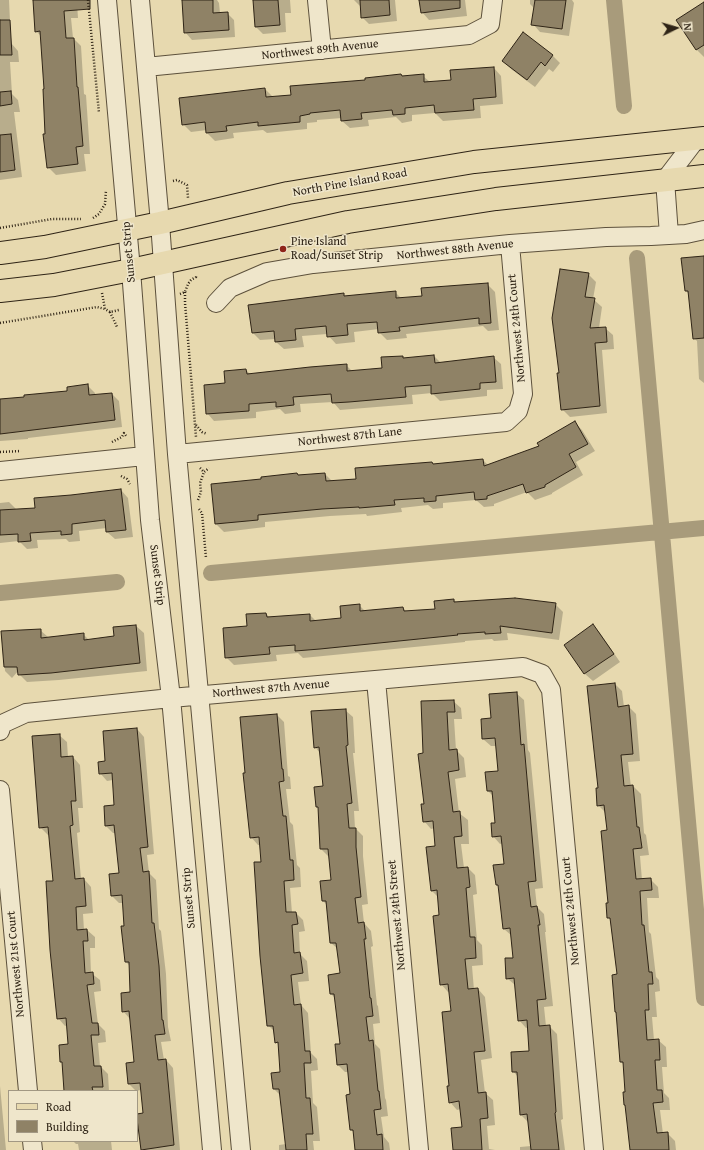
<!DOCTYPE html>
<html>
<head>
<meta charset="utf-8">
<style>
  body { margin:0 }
  #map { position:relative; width:704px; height:1150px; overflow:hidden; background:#e7d9af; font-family:"Gentium Book Plus",serif }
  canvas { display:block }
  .legend { position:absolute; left:8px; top:1090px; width:130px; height:52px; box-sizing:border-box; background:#efe6cb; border:1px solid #a29883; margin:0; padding:5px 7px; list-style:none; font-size:12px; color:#2f2416 }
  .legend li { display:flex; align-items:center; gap:8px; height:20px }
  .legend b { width:20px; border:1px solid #a29883 }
  .north { position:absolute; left:656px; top:8px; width:40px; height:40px; -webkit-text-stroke:3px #efe6cb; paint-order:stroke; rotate:85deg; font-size:11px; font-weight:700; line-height:16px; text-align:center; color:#2f2416 }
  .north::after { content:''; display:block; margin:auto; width:14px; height:18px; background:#2f2416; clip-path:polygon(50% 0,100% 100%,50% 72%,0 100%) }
</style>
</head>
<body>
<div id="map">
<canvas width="704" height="1150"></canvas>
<ul class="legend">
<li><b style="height:5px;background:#e7d9af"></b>Road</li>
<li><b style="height:11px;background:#8f8266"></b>Building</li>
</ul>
<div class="north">N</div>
</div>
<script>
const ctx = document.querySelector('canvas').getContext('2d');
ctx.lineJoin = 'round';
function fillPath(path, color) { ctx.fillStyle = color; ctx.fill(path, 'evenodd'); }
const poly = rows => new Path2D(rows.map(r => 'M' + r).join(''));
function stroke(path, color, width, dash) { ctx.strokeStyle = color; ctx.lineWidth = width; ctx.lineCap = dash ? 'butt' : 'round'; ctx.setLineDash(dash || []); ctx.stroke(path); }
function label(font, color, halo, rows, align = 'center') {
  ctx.font = font + ' "Gentium Book Plus",serif'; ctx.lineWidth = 3; ctx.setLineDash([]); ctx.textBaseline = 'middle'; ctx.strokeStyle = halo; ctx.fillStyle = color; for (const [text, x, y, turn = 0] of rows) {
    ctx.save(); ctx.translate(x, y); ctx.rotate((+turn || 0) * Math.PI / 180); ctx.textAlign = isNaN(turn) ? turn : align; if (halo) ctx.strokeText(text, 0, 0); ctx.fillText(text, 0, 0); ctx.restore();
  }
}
fillPath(poly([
  [0,0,9,0,11,43,18,51,19,62,10,62,12,94,18,100,20,112,14,112,22,177,0,180],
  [34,0,74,0,77,3,78,18,71,18,73,38,81,46,84,94,86,95,90,154,84,154,86,171,56,175,48,167,45,90,41,36,36,31],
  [183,0,217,0,219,3,220,13,227,13,234,20,235,37,192,40,185,32],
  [254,0,290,0,291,13,285,13,286,32,263,34,256,27],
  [354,0,395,0,397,21,369,24,362,17,360,6],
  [420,0,465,0,467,16,429,20,422,12],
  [530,0,572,0,574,3,569,36,540,32,533,24,535,9,530,4],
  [704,5,704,57,697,50],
  [523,34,553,56,560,63,553,72,549,69,535,87,511,69,503,61],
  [494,68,501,76,503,104,480,106,481,118,443,121,435,113,412,115,412,121,402,123,396,117,368,120,369,126,350,128,342,121,342,118,317,120,317,122,307,123,307,129,267,133,263,130,233,133,234,138,215,141,207,133,207,130,191,132,183,124,265,89,273,97,292,95,403,77,423,76,430,82,452,81],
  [704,257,704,383,699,379,697,341,694,338,690,295,686,291],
  [588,274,596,282,593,299,602,307,599,328,605,328,613,335,614,349,602,350,607,413,570,417,562,409,560,374],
  [487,284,495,292,499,330,488,331,483,326,406,334,407,338,387,340,379,332,379,329,354,332,355,342,336,344,327,334,302,336,304,347,284,349,276,342,276,339,260,340,253,333,343,295,346,297,395,292,402,299,423,296],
  [434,356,441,363,493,357,501,364,503,389,487,390,487,396,440,401,432,393,412,395,413,404,340,410,333,402,300,404,301,412,285,414,280,409,256,412,256,418,214,421,207,413,226,384,246,370,251,375,346,365,352,371,383,369,402,357,404,359],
  [87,385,95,393,95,395,112,394,119,401,122,427,28,438,28,439,0,441,0,400,25,398,68,392],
  [575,423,582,430,595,451,576,462,583,475,552,493,552,494,535,500,527,492,494,504,494,506,484,507,476,500,443,503,443,508,433,509,428,505,401,508,402,512,367,516,366,514,330,516,265,522,265,527,224,532,216,524,212,485,325,474,332,481,357,480,432,463,434,465,483,460,488,465,540,447],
  [121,490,128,498,133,537,115,539,107,532,107,528,79,531,80,541,69,542,66,539,37,540,38,548,27,549,19,541,0,543,0,503,9,502,17,510,36,509],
  [454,600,456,602,555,604,563,612,559,640,507,633,508,640,494,641,492,639,465,641,465,642,303,658,298,653,276,655,277,661,234,665,226,657,248,627,266,614,270,618,310,615,316,621,342,619,359,605,366,612,403,608,407,612,436,610],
  [593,625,600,633,620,662,593,681,585,674,565,645],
  [136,626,144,633,147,671,59,680,27,682,19,674,19,670,12,678,5,671,2,632,40,630,48,637,83,634,89,640,115,637],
  [615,684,622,691,624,707,628,706,636,714,640,761,628,762,631,787,633,786,641,794,644,833,646,835,649,855,640,856,642,880,650,879,658,887,659,898,647,898,649,932,651,934,656,977,659,980,660,991,655,992,657,1017,652,1017,654,1040,658,1040,666,1047,667,1067,662,1067,664,1093,669,1098,670,1110,660,1110,663,1134,667,1133,675,1141,676,1150,631,1150,624,1065,621,1062,618,975,612,921,608,917,608,831,606,813,598,805,599,789],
  [516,693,524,700,528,750,530,753,543,888,535,889,537,907,544,914,546,932,545,932,553,1006,544,1007,546,1026,549,1026,557,1034,563,1119,561,1120,565,1150,520,1150,520,1147,531,1146,528,1122,521,1115,518,1077,513,1071,531,1052,529,1027,526,1028,519,1020,516,986,507,978,514,958,512,936,504,929,500,888,497,885,506,864,503,843,500,844,493,836,496,824,494,797,488,791,499,772,497,746,491,746,483,739,492,719],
  [453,701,461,708,462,719,454,719,456,750,464,758,466,777,455,779,459,813,468,820,469,844,461,844,464,868,468,868,475,875,477,894,473,895,477,940,482,945,483,965,472,966,474,990,478,989,485,997,492,1058,481,1060,485,1093,493,1100,495,1125,487,1126,489,1149,495,1150,454,1150,463,1128,461,1109,457,1110,450,1102,452,1012,450,991,448,992,441,984,440,916,438,897,432,891,436,847,435,828,431,829,424,821,424,754,422,702],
  [429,820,438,822,429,822],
  [345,710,353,717,355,753,353,753,359,811,354,811,355,828,363,836,363,856,368,904,362,905,364,923,371,931,373,946,371,947,377,1005,378,1006,380,1023,373,1024,375,1044,380,1049,385,1098,386,1100,388,1116,381,1117,384,1137,389,1143,390,1150,356,1150,355,1133,351,1130,351,1095,349,1072,345,1072,338,1065,341,1044,336,999,331,994,341,974,338,949,331,943,327,905,323,901,332,881,329,857,321,849,319,808,317,807,324,787,320,753,315,747],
  [277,715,284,722,288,776,290,777,291,789,286,789,290,822,293,825,297,865,300,868,301,887,290,888,292,913,296,913,303,920,305,931,299,932,300,954,307,961,309,981,298,982,301,1005,308,1013,311,1053,317,1059,318,1070,311,1071,313,1103,317,1107,320,1141,313,1141,314,1150,279,1150,279,1145,286,1144,281,1096,274,1089,282,1073,280,1046,276,1042,275,1032,268,1025,262,863,261,845,258,845,251,837,246,774],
  [137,729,144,737,154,854,147,855,149,873,156,880,159,929,161,931,166,974,168,1027,171,1041,161,1042,164,1060,166,1060,173,1068,180,1150,143,1150,138,1115,144,1114,141,1090,136,1091,129,1084,135,1063,130,1019,123,1011,131,993,130,966,126,962,124,903,119,903,112,896,120,874,116,833,113,833,106,826,115,806,113,780,107,781,100,773,106,762],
  [59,735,67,742,68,757,73,757,80,765,83,808,78,808,80,832,77,833,81,879,84,879,91,887,93,913,83,914,84,930,87,930,95,937,95,948,90,948,91,973,100,980,101,991,94,992,98,1024,105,1031,106,1042,98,1043,100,1066,108,1074,109,1091,65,1091,63,1063,61,1061,69,1045,68,1025,65,1026,58,1018,54,882,50,835,48,835,40,827],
  [0,1086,6,1150,0,1150],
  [73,1141,111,1141,112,1150,79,1150,78,1144,76,1144]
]), '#0003');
stroke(poly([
  [614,0,624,106],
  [637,258,704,998],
  [211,573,704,528],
  [0,593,117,582]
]), '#a89b7b', 16);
const building = poly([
  [33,0,90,0,90,9,64,11,66,38,74,38,77,87,78,87,83,146,76,147,78,164,47,168,43,134,45,134,43,89,44,89,40,31,35,32,33,0],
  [182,0,213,0,213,13,228,12,229,30,184,33,182,0],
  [253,0,278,0,280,25,255,27,253,0],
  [360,0,389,0,390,15,361,18,360,0],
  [419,0,460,0,460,8,421,13,419,0],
  [535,0,566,0,562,29,531,25,535,0],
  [704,2,704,45,696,50,676,20,704,2],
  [0,20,10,20,12,55,0,55,0,20],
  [523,32,553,55,545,66,541,62,527,80,502,61,523,32],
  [494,67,496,97,473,99,474,110,435,113,434,105,405,108,405,114,393,115,392,110,361,113,362,119,341,121,340,110,310,113,310,114,300,116,300,122,258,126,258,122,226,126,227,131,206,133,205,122,182,125,179,98,265,88,266,97,291,95,290,86,365,80,365,78,401,74,402,76,424,74,424,82,451,80,450,70,494,67],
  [11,91,12,104,0,106,0,92,11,91],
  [11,134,15,170,0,172,0,135,11,134],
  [704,256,704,338,693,339,688,291,685,291,681,258,704,256],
  [560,269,589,273,585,297,595,298,590,328,606,327,607,342,595,343,600,406,561,410,557,373,559,373,552,318,560,269],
  [488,283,491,323,479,324,479,318,399,327,400,331,378,333,377,322,347,324,348,335,327,337,326,326,295,329,296,340,275,342,274,331,252,333,248,305,344,293,344,296,396,291,396,298,422,296,421,288,488,283],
  [434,355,435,363,494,356,496,382,480,383,480,389,431,394,431,385,405,387,406,397,349,402,332,403,331,394,293,397,294,405,276,407,276,402,249,404,249,411,206,414,204,385,225,383,224,371,246,369,247,374,310,367,347,364,347,371,382,368,381,357,403,356,403,358,434,355],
  [88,384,89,395,112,393,115,420,0,434,0,399,24,397,24,395,67,391,67,387,88,384],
  [575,421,588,444,569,454,576,467,545,485,545,487,526,493,523,484,487,496,487,499,475,500,474,492,436,496,436,501,424,502,424,498,394,500,395,505,359,508,359,507,322,509,258,515,258,520,215,524,211,484,261,479,261,477,297,473,298,475,325,473,326,481,356,479,355,468,432,462,433,464,483,459,484,466,539,446,537,443,575,421],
  [121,489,126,530,106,532,105,520,72,524,72,534,61,535,61,531,30,533,31,541,18,542,18,534,0,535,0,510,35,508,34,498,71,495,121,489],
  [515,598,556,603,552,633,500,626,501,633,485,634,485,632,457,634,458,635,320,649,295,651,295,645,269,647,270,654,225,658,223,628,247,626,246,614,266,613,267,617,310,614,310,621,341,618,340,606,360,604,360,611,403,607,404,611,435,609,434,601,454,599,454,602,515,598],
  [593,624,614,654,584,674,564,645,593,624],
  [136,625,140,663,51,673,18,675,17,667,4,667,1,631,41,629,41,638,84,633,84,640,114,636,113,627,136,625],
  [615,683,618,707,629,705,633,754,621,755,624,786,633,785,637,827,639,827,642,848,633,849,636,879,651,878,652,890,640,891,642,925,644,925,649,972,652,972,653,984,648,984,649,1010,645,1010,647,1040,659,1039,660,1060,655,1060,657,1090,662,1090,663,1102,653,1103,657,1133,668,1132,669,1150,630,1150,625,1105,624,1105,623,1092,625,1092,623,1062,620,1062,616,1012,615,1012,612,975,617,974,610,918,607,918,606,903,608,903,601,831,607,830,604,805,597,806,596,788,598,788,587,686,615,683],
  [517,692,521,745,524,744,536,881,528,882,531,907,537,906,540,925,538,925,546,999,537,1000,539,1026,550,1025,556,1112,555,1113,559,1150,531,1150,527,1114,520,1115,517,1072,512,1072,511,1052,529,1051,527,1020,518,1021,514,978,506,979,505,958,513,958,510,928,503,929,498,885,496,885,493,865,504,864,501,836,492,837,491,823,495,823,492,791,487,791,485,772,498,771,495,738,482,739,481,719,491,718,489,694,517,692],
  [454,700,455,712,447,712,449,750,457,749,459,770,448,772,453,812,460,811,462,836,454,837,457,868,468,867,470,887,466,888,470,937,475,937,476,958,465,959,468,989,478,988,485,1051,474,1052,478,1093,486,1092,488,1118,480,1119,482,1150,453,1150,451,1128,462,1127,459,1101,449,1103,447,1086,449,1086,442,1012,451,1011,448,984,440,985,433,916,439,915,437,890,431,891,426,847,435,846,433,821,423,822,421,804,424,804,418,754,423,753,421,701,454,700],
  [346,709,348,745,346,746,352,803,347,804,349,828,356,828,356,847,361,897,355,898,358,923,364,922,366,939,364,939,370,998,371,998,373,1016,366,1017,369,1041,373,1040,378,1091,379,1091,381,1109,374,1110,377,1135,382,1134,383,1150,355,1150,353,1130,350,1130,346,1095,350,1094,347,1064,337,1065,335,1044,340,1044,334,994,330,994,328,975,340,973,336,943,330,943,326,901,322,901,320,881,331,880,328,849,320,849,318,807,316,807,314,787,323,786,319,747,314,748,311,711,346,709],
  [277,714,282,769,283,769,284,781,279,782,283,816,286,816,290,860,293,860,294,880,284,881,286,912,296,912,298,924,292,925,294,953,300,952,303,973,291,975,294,1005,301,1004,305,1051,310,1051,311,1063,304,1063,306,1098,310,1098,313,1134,306,1134,307,1150,286,1150,279,1089,273,1089,271,1073,280,1072,278,1042,275,1043,273,1026,267,1026,260,956,254,862,261,862,259,837,250,838,243,773,245,773,240,717,277,714],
  [137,728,148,847,140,848,143,872,149,871,152,923,154,923,159,966,162,1020,163,1020,165,1034,155,1035,158,1060,166,1059,174,1145,141,1150,137,1119,137,1114,143,1113,140,1083,128,1084,126,1063,134,1062,129,1011,122,1012,121,993,130,992,129,962,125,962,121,926,124,926,122,895,111,896,109,874,119,873,114,825,105,826,104,806,114,805,112,773,99,774,98,762,105,761,103,731,137,728],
  [60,734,61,757,73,756,76,801,71,801,73,825,70,826,75,879,84,878,86,906,76,907,77,930,87,929,88,941,83,941,85,973,93,972,94,984,87,985,92,1023,98,1023,99,1035,91,1035,94,1066,101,1066,103,1087,92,1087,93,1091,64,1091,62,1062,60,1062,59,1045,68,1044,66,1018,57,1019,50,950,46,881,53,881,48,827,39,828,32,736,60,734]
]);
fillPath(building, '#8f8266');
stroke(building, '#2f2416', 1);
const minor = poly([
  [107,0,131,270,150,520,171,698,212,1150],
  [140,0,160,223,177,454,241,1150],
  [317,0,322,50],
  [146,67,469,35,490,24,493,0],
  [669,235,665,180,697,138],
  [216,303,230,288,267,272,313,264,510,244,606,237,651,236,686,234,704,230],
  [177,454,506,422,518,411,523,394,510,244],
  [0,471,144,456],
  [376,680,419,1150],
  [0,731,2,724,26,713,171,698,523,667,542,674,551,690,594,1150],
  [0,790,28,1091],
  [32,1141,33,1150]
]);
const major = poly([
  [0,253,45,247,160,223,288,193,474,162,704,138],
  [0,291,54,285,131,270,348,222,496,199,704,176]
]);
stroke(minor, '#5d513c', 20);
stroke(major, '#2f2416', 24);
stroke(poly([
  [88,0,99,113],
  [173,181,177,180,187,185,188,198],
  [93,218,99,214,105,204,106,190],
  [0,228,52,219,81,219],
  [185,292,185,303,196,437],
  [102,293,105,309,110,312,119,310],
  [180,294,185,292,188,284,191,280,196,277,195,275],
  [110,312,117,327],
  [0,323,97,307,105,309],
  [196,425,202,432,207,434],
  [112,442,122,437,124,433,127,437],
  [0,452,21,451],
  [200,468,204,472,209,468],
  [121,476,127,479,130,484],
  [198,500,201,492,200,483,204,472],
  [199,509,202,513,206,558]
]), '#2f2416', 2.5, [1, 2]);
stroke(minor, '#efe6cb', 18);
stroke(major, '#e7d9af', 22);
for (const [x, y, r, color] of [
  [283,249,4,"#8f2418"]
]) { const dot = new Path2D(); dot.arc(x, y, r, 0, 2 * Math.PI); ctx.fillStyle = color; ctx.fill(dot); stroke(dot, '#efe6cb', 1.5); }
label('12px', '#2f2416', '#efe6cb', [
  ["Northwest 89th Avenue",320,50,-6],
  ["North Pine Island Road",350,183,-10],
  ["Northwest 88th Avenue",455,250,-6],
  ["Sunset Strip",129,252,-95],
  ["Northwest 24th Court",517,328,-95],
  ["Northwest 87th Lane",350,437,-6],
  ["Sunset Strip",157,575,83],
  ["Northwest 87th Avenue",271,689,-5],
  ["Sunset Strip",189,898,-95],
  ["Northwest 24th Court",571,911,-95],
  ["Northwest 24th Street",397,915,-95],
  ["Northwest 21st Court",16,964,-95]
]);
label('12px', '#2f2416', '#efe6cb', [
  ["Pine Island",291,242],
  ["Road/Sunset Strip",291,256]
], 'left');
</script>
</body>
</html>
